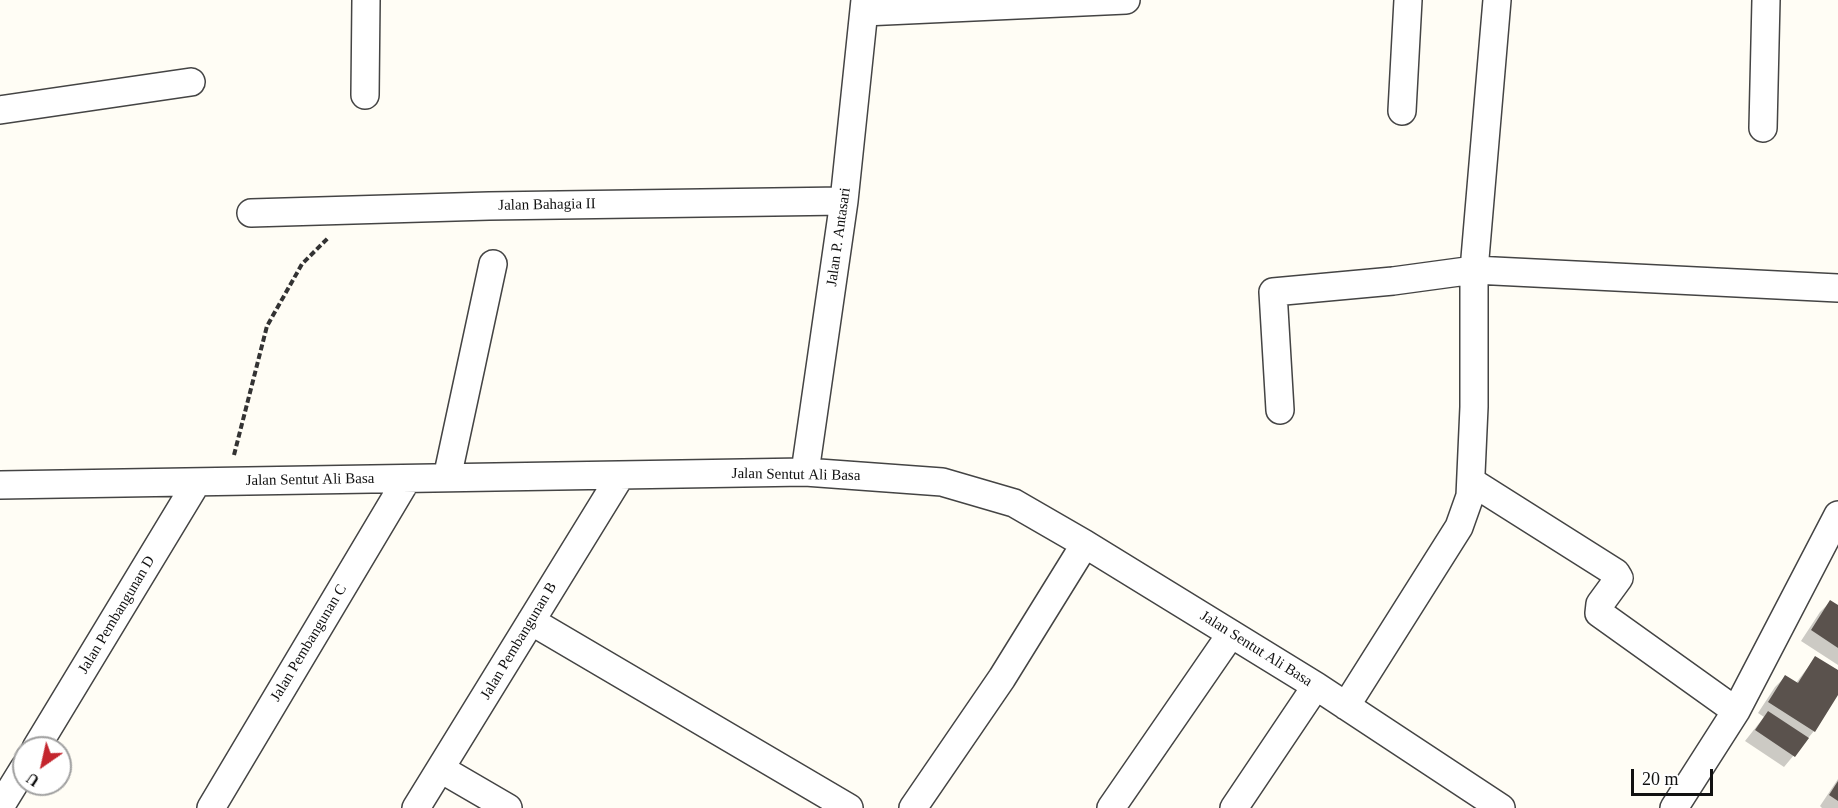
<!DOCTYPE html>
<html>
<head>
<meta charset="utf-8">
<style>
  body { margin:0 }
  #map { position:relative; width:1838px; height:808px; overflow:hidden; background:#fffdf5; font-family:"Times New Roman",serif }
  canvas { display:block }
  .north { position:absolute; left:12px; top:736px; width:60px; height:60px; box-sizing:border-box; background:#fff; border:2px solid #a0a0a0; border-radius:50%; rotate:214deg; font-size:16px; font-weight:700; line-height:24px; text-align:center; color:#111 }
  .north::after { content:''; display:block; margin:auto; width:21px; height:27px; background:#c4262e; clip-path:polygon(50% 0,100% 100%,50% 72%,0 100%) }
  .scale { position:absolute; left:1631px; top:769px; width:82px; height:27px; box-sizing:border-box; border:3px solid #111; border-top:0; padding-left:8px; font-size:18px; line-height:21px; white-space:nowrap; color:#111; -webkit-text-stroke:4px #fff; paint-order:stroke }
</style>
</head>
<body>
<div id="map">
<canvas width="1838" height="808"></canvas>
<div class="north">U</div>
<div class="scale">20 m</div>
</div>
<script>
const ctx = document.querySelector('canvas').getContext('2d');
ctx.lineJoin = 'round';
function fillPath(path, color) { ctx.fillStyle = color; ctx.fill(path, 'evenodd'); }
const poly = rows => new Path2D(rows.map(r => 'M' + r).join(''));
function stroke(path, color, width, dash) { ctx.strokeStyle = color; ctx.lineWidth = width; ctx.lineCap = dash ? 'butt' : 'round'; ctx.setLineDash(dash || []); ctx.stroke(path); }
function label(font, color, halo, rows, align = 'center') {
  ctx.font = font + ' "Times New Roman",serif'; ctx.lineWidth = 6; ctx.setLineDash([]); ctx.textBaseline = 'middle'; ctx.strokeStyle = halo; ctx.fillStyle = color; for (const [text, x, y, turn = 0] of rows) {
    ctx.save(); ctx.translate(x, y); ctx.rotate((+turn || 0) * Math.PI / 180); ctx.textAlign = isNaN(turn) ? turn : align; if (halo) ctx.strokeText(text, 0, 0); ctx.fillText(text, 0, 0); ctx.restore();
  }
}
fillPath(poly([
  [1830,602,1838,606,1838,665,1801,641,1820,612],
  [1815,658,1838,672,1838,692,1814,731,1784,767,1745,741,1764,717,1758,713,1775,687,1786,676,1796,683],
  [1838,779,1838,808,1822,808,1820,806]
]), '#0003');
fillPath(poly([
  [1830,600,1838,605,1838,648,1811,630],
  [1815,656,1838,670,1838,695,1815,732,1768,702,1785,675,1798,683],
  [1768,711,1809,738,1795,757,1755,730],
  [1838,781,1838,801,1829,795]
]), '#5a524d');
const minor = poly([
  [864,12,1126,0],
  [365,95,366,0],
  [0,110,191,82],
  [1402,111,1408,0],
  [1763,128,1766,0],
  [251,213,489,206,844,201],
  [1280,410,1273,292,1393,281,1474,270,1838,288],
  [805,472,844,201,865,0],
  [447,478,493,264],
  [1472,482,1616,573,1619,578,1600,604,1599,613,1736,711],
  [0,485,805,472,942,482,1014,503,1085,544,1316,686,1501,808],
  [531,621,849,808],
  [1346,706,1459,527,1470,496,1474,407,1474,270,1497,0],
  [36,748,197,482],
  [441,769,508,808],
  [0,807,24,768],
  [211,808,407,479],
  [416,808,621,475],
  [913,808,1002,678,1085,544],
  [1111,808,1231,634],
  [1234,808,1316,686],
  [1674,808,1736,711,1838,515]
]);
stroke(minor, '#444', 30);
stroke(poly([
  [234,455,267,326,302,264,328,238]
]), '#333', 4, [6, 3]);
stroke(minor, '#fff', 27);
label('15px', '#111', '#fff', [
  ["Jalan Bahagia II",547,205,-1],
  ["Jalan P. Antasari",839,237,-82],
  ["Jalan Sentut Ali Basa",796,475,1],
  ["Jalan Sentut Ali Basa",310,480,-1],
  ["Jalan Pembangunan D",117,615,-59],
  ["Jalan Pembangunan B",519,641,-59],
  ["Jalan Pembangunan C",309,643,-59],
  ["Jalan Sentut Ali Basa",1256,649,32]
]);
</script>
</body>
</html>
